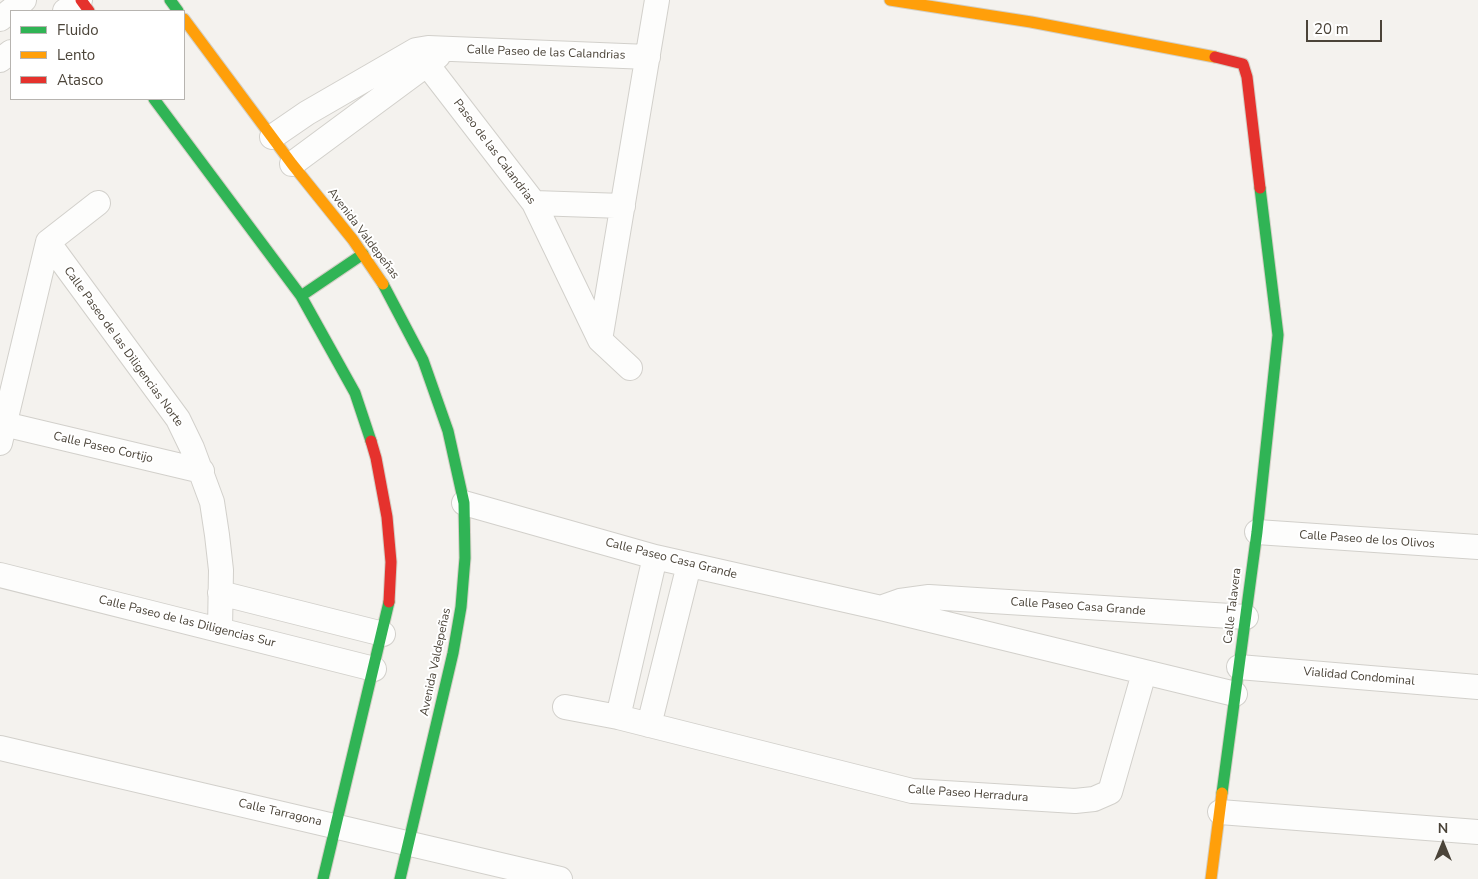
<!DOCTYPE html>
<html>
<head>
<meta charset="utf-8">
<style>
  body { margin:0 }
  #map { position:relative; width:1478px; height:879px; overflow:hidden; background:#f4f2ee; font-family:"Nunito Sans",sans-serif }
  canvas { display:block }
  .legend { position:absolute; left:10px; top:10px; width:175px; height:90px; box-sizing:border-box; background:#fff; border:1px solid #b7b4b0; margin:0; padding:6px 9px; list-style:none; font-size:15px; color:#4b4439 }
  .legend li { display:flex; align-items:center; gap:10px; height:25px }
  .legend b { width:25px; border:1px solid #b7b4b0 }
  .north { position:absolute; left:1418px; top:819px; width:50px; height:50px; -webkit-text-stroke:4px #fff; paint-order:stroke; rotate:0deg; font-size:14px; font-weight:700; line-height:20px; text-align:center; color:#4b4439 }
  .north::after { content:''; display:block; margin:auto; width:18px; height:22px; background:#4b4439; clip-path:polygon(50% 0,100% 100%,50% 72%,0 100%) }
  .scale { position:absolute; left:1306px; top:20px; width:76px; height:22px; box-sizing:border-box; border:2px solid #4b4439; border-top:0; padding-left:6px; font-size:15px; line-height:18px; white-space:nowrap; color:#4b4439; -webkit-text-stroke:4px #fff; paint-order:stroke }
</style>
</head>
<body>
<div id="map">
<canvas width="1478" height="879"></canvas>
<ul class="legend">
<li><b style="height:6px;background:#30b455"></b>Fluido</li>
<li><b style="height:6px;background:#ff9f0a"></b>Lento</li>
<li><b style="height:6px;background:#e5322d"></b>Atasco</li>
</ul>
<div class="north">N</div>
<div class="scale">20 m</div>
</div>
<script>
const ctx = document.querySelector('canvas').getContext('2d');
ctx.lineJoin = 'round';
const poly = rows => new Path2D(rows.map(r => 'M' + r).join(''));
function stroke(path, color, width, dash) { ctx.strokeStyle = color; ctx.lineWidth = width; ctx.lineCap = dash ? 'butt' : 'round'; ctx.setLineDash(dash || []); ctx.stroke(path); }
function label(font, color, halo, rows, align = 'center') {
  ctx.font = font + ' "Nunito Sans",sans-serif'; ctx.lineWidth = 4; ctx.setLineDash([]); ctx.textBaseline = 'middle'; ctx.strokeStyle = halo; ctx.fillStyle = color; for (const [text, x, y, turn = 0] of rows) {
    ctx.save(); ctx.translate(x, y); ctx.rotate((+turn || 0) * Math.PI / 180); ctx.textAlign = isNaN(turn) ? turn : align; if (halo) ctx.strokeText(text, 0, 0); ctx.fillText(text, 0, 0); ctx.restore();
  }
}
const street = poly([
  [65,11,80,0],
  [0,19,24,0],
  [416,50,534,203,600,340,630,368],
  [0,60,11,52],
  [272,137,307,113,416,50,428,48,648,57],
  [292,164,438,56],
  [534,203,623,206],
  [48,242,178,419,192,448,212,502,217,535,221,570,220,630],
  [600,340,657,0],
  [4,424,202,471],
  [0,443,48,242,98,203],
  [464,503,655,557,881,608,1235,694],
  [1257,532,1478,547],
  [0,575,374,669],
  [220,593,383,634],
  [883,607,900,601,929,597,1246,617],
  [1239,667,1478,687],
  [565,707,618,717,912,791,1075,801,1094,799,1110,792,1144,673],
  [618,717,655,557],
  [649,725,689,565],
  [0,748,560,879],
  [1220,812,1478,832]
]);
const fast = poly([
  [170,0,178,11],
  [154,99,301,296,355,393,371,441],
  [383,284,423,360,448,431,464,503,465,558,461,607,453,653,400,879],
  [301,296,363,254],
  [1222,793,1257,532,1278,335,1260,188],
  [323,879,389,602]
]);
const slow = poly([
  [890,0,1031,22,1215,57],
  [184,19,292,164,353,240,383,284],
  [1211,879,1222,793]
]);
const jam = poly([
  [81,0,89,11],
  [1215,57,1243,64,1247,77,1260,188],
  [371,441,376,458,387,517,391,562,389,602]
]);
stroke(street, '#d2d0cb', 26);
stroke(fast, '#d3cfc5', 13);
stroke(slow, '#d3cfc5', 13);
stroke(jam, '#d3cfc5', 13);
stroke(street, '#fdfdfc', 24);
stroke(fast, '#30b455', 11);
stroke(slow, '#ff9f0a', 11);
stroke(jam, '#e5322d', 11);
label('12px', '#4b4439', '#fff', [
  ["Calle Paseo de las Calandrias",546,53,2],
  ["Paseo de las Calandrias",494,152,53],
  ["Avenida Valdepeñas",363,234,53],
  ["Calle Paseo de las Diligencias Norte",123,347,54],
  ["Calle Paseo Cortijo",103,448,13],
  ["Calle Paseo de los Olivos",1367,540,4],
  ["Calle Paseo Casa Grande",671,559,14],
  ["Calle Talavera",1233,606,-83],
  ["Calle Paseo Casa Grande",1078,607,4],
  ["Calle Paseo de las Diligencias Sur",187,622,14],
  ["Avenida Valdepeñas",436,662,-78],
  ["Vialidad Condominal",1359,677,5],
  ["Calle Paseo Herradura",968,794,4],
  ["Calle Tarragona",280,813,13]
]);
</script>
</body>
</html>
